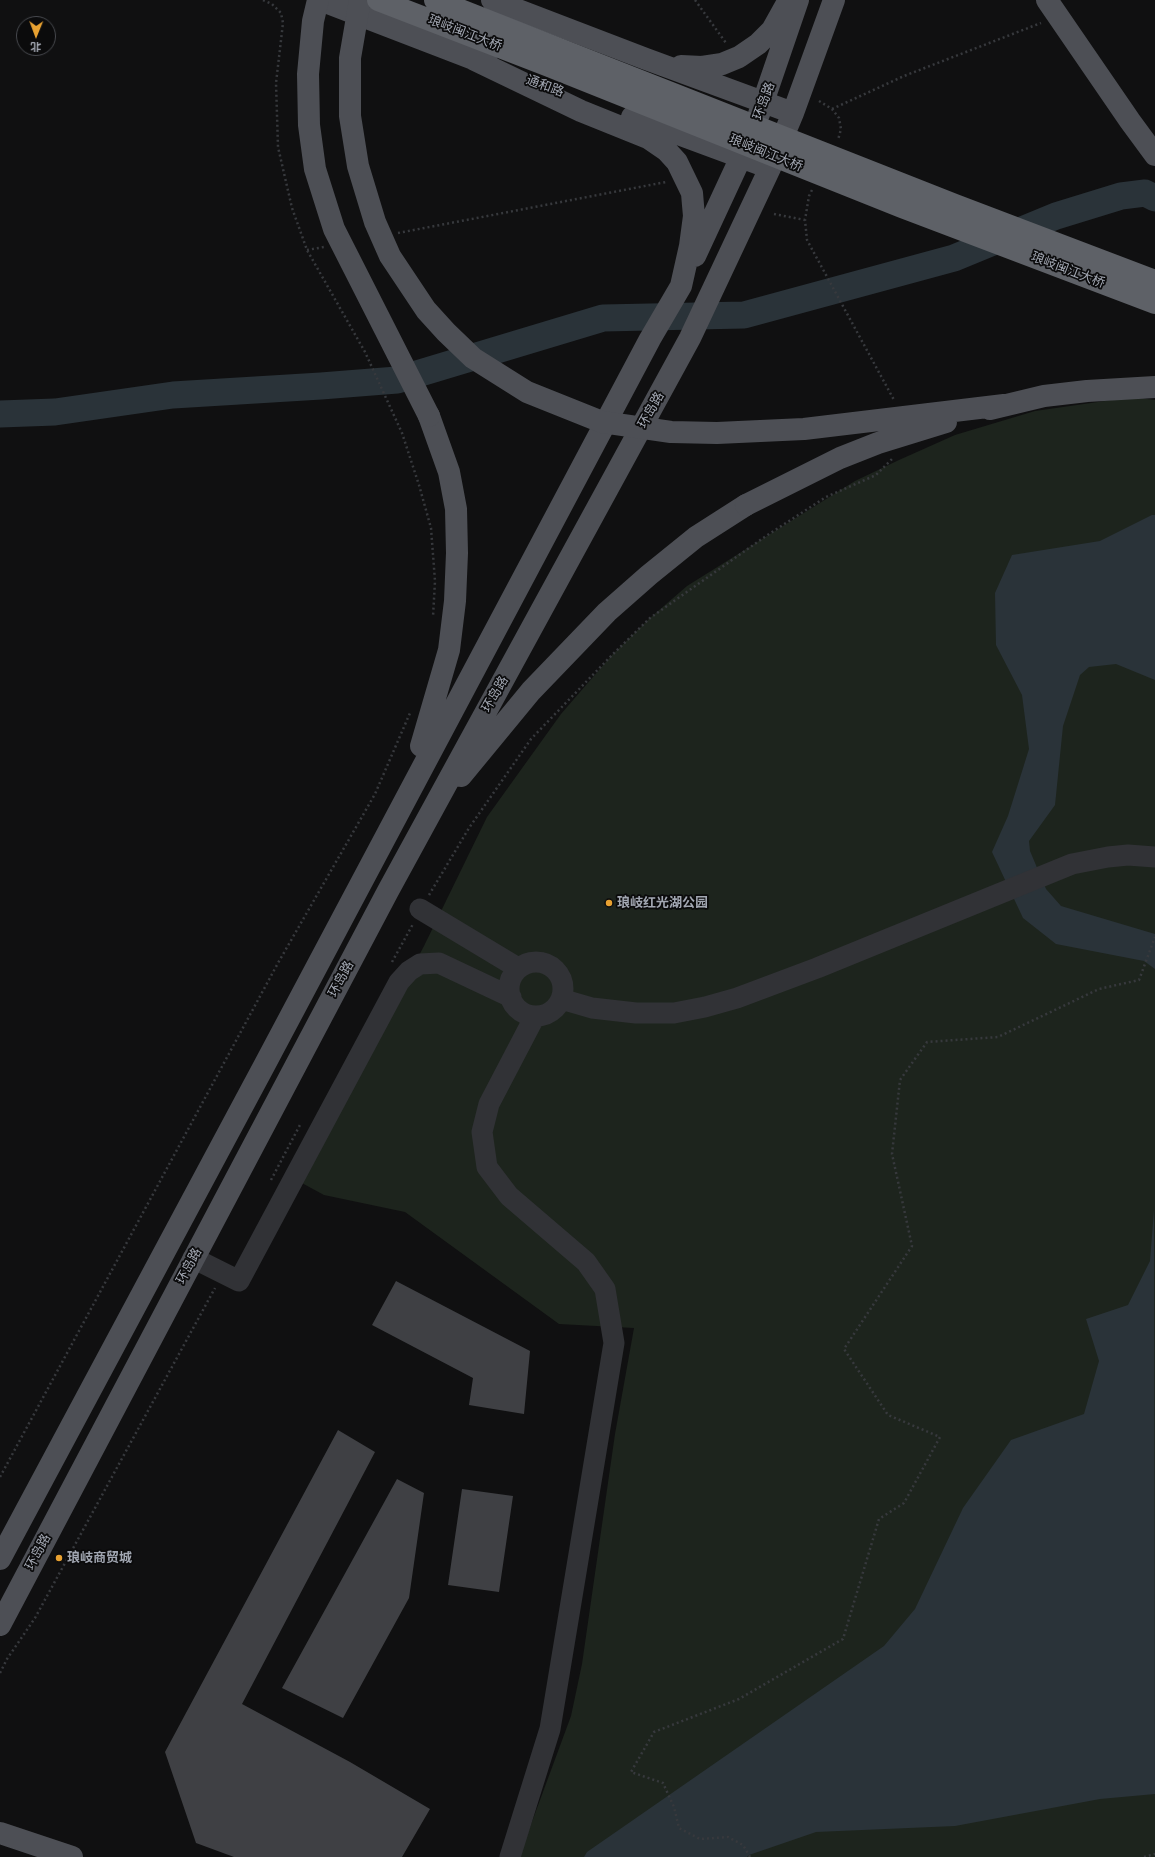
<!DOCTYPE html>
<html>
<head>
<meta charset="utf-8">
<style>
  body { margin:0 }
  #map { position:relative; width:1155px; height:1857px; overflow:hidden; background:#101011; font-family:"Public Sans","Noto Sans SC",sans-serif }
  canvas { display:block }
  .north { position:absolute; left:16px; top:16px; width:40px; height:40px; box-sizing:border-box; background:#0b0b0c; border:1px solid #47494e; border-radius:50%; rotate:181deg; font-size:11px; font-weight:700; line-height:16px; text-align:center; color:#a2a7b2 }
  .north::after { content:''; display:block; margin:auto; width:14px; height:18px; background:#e8a131; clip-path:polygon(50% 0,100% 100%,50% 72%,0 100%) }
</style>
</head>
<body>
<div id="map">
<canvas width="1155" height="1857"></canvas>
<div class="north">北</div>
</div>
<script>
const ctx = document.querySelector('canvas').getContext('2d');
ctx.lineJoin = 'round';
function fillPath(path, color) { ctx.fillStyle = color; ctx.fill(path, 'evenodd'); }
const poly = rows => new Path2D(rows.map(r => 'M' + r).join(''));
function stroke(path, color, width, dash) { ctx.strokeStyle = color; ctx.lineWidth = width; ctx.lineCap = dash ? 'butt' : 'round'; ctx.setLineDash(dash || []); ctx.stroke(path); }
function label(font, color, halo, rows, align = 'center') {
  ctx.font = font + ' "Public Sans","Noto Sans SC",sans-serif'; ctx.lineWidth = 3.5; ctx.setLineDash([]); ctx.textBaseline = 'middle'; ctx.strokeStyle = halo; ctx.fillStyle = color; for (const [text, x, y, turn = 0] of rows) {
    ctx.save(); ctx.translate(x, y); ctx.rotate((+turn || 0) * Math.PI / 180); ctx.textAlign = isNaN(turn) ? turn : align; if (halo) ctx.strokeText(text, 0, 0); ctx.fillText(text, 0, 0); ctx.restore();
  }
}
fillPath(poly([
  [1133,397,1155,400,1155,1857,519,1857,571,1716,582,1664,615,1434,634,1328,559,1324,405,1212,324,1195,300,1182,424,946,487,817,561,714,612,655,650,618,687,586,855,481,899,460,955,435,1035,411]
]), '#1d241d');
fillPath(poly([
  [1152,515,1155,515,1155,680,1116,664,1089,667,1080,675,1063,726,1055,805,1029,841,1030,851,1046,889,1061,906,1155,934,1155,969,1144,961,1056,944,1023,918,992,852,1008,816,1029,749,1022,695,996,645,995,593,1012,555,1100,541],
  [1154,1210,1155,1794,1100,1799,955,1826,816,1832,749,1855,747,1857,584,1857,587,1852,884,1646,915,1609,963,1508,1011,1440,1084,1414,1099,1361,1086,1319,1128,1305,1150,1261]
]), '#2a3339');
stroke(poly([
  [0,414,55,412,173,395,321,386,397,380,603,318,744,315,954,258,1056,216,1121,196,1145,193,1155,198]
]), '#2a3339', 27);
fillPath(poly([
  [396,1281,530,1351,524,1414,469,1405,473,1378,372,1325],
  [338,1430,375,1452,242,1704,350,1762,430,1809,402,1857,234,1857,196,1843,165,1752],
  [397,1479,424,1493,409,1598,343,1718,282,1688],
  [462,1489,513,1496,499,1592,448,1585]
]), '#3f4044');
stroke(poly([
  [263,0,272,4,281,13,283,23,276,83,278,147,292,208,307,250,365,352,402,433,419,485,431,528,435,581,433,617],
  [695,0,726,43],
  [819,101,832,109,839,118,841,129,838,140],
  [832,109,904,76,1041,23],
  [812,190,809,196,805,220,807,240,894,400],
  [774,214,805,220],
  [398,233,666,182],
  [307,250,324,247],
  [429,895,469,828,531,739,612,655,650,618,766,536,826,497,876,475,893,458],
  [392,962,413,924],
  [271,1180,301,1123],
  [0,1477,278,963,375,794,410,713],
  [0,1673,7,1659,35,1618,215,1288],
  [750,1857,743,1845,728,1837,700,1839,679,1828,674,1807,663,1783,631,1772,654,1732,739,1699,843,1639,879,1519,904,1503,940,1437,888,1415,844,1349,912,1246,892,1154,900,1080,927,1042,998,1037,1099,989,1139,980,1155,937],
  [1144,1857,1155,1854]
]), '#37393d', 2.5, [2, 3]);
stroke(poly([
  [420,909,518,968],
  '509 989a27 27 0 1 1 54 0a27 27 0 1 1-54 0Z',
  [561,999,592,1008,636,1013,674,1013,705,1007,737,998,817,968,1072,864,1108,857,1128,855,1155,857],
  [193,1258,239,1281,399,982,409,971,420,964,439,963,511,997],
  [510,1857,550,1729,614,1343,605,1289,586,1262,509,1196,487,1167,482,1132,489,1104,535,1016]
]), '#313236', 21);
stroke(poly([
  [320,0,489,65],
  [492,0,646,59,793,113],
  [681,66,702,67,722,64,739,57,758,44,772,30,786,5],
  [759,114,798,0],
  [632,117,770,168],
  [695,256,747,144],
  [421,746,449,650,455,601,457,553,456,509,449,472,429,416],
  [461,776,531,691,607,612,649,575,696,537,746,505],
  [0,1559,264,1066,650,339,681,286,690,246,694,216,693,205,692,193,677,162,667,151,648,138,581,111,475,60],
  [0,1625,388,891,690,338,770,168,793,113,834,0],
  [0,1833,72,1857]
]), '#4d4f55', 22);
stroke(poly([
  [318,0,313,21,308,74,309,125,315,169,334,229,429,416],
  [360,0,350,58,350,116,358,166,375,222,390,256,426,310,446,332,473,358,527,392,602,422,671,432,717,433,804,429,1004,405],
  [1047,0,1130,121,1155,155],
  [990,409,1044,396,1087,391,1155,387],
  [746,505,840,458,878,443,946,422]
]), '#4d4f55', 22);
stroke(poly([
  [378,0,549,66,902,207,1155,303],
  [435,0,955,205,1155,281]
]), '#5e6167', 22);
for (const [x, y, r, color] of [
  [609,903,4,"#e8a131"],
  [59,1558,4,"#e8a131"]
]) { const dot = new Path2D(); dot.arc(x, y, r, 0, 2 * Math.PI); ctx.fillStyle = color; ctx.fill(dot); stroke(dot, '#0b0b0c', 1.5); }
label('13px', '#a2a7b2', '#0b0b0c', [
  ["琅岐闽江大桥",465,33,21],
  ["通和路",545,86,20],
  ["环岛路",764,101,-70],
  ["琅岐闽江大桥",766,153,22],
  ["琅岐闽江大桥",1068,270,21],
  ["环岛路",651,410,-61],
  ["环岛路",495,694,-60],
  ["环岛路",341,979,-62],
  ["环岛路",189,1266,-62],
  ["环岛路",38,1552,-62]
]);
label('bold 13px', '#a2a7b2', '#0b0b0c', [
  ["琅岐红光湖公园",617,903],
  ["琅岐商贸城",67,1558]
], 'left');
</script>
</body>
</html>
